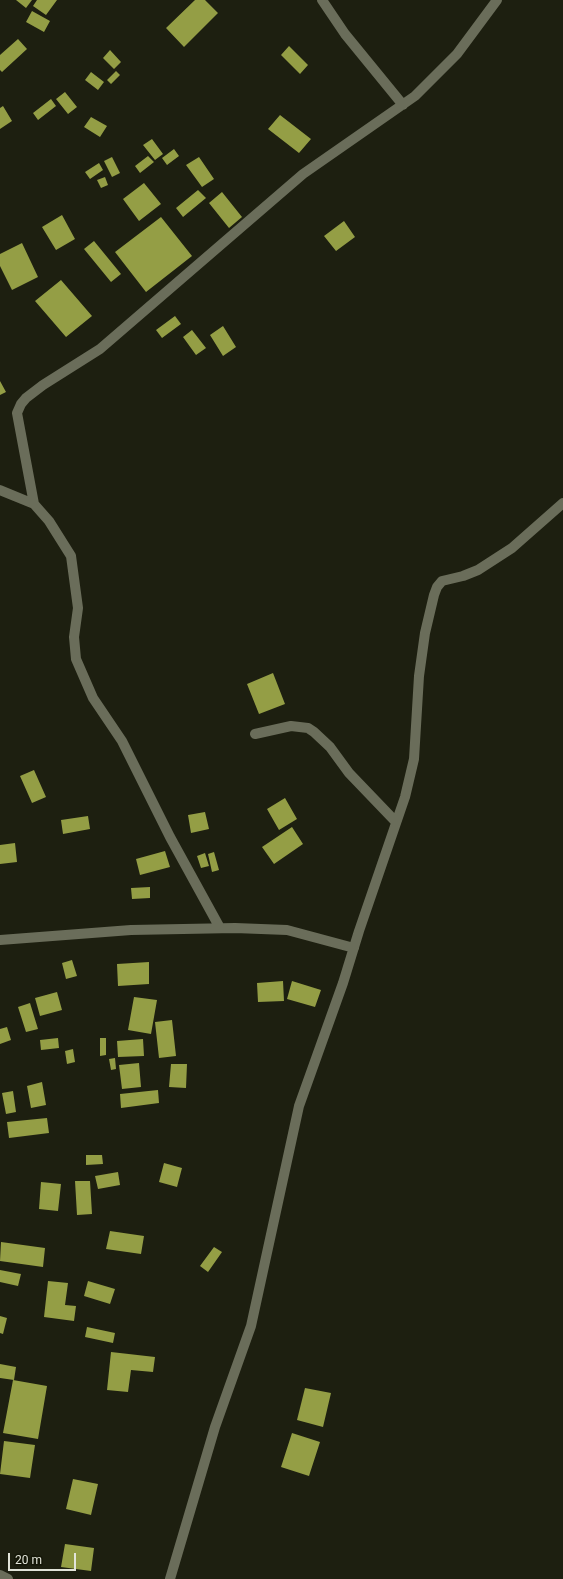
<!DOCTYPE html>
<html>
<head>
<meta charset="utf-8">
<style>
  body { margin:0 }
  #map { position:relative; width:563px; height:1579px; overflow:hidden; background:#1d1f10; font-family:Roboto,sans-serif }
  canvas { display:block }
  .scale { position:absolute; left:8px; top:1553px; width:68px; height:18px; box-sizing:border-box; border:2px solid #e2e4d9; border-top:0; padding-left:5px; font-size:12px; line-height:14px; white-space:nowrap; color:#e2e4d9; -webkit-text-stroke:3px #141607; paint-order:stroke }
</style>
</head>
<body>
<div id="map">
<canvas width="563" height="1579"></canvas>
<div class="scale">20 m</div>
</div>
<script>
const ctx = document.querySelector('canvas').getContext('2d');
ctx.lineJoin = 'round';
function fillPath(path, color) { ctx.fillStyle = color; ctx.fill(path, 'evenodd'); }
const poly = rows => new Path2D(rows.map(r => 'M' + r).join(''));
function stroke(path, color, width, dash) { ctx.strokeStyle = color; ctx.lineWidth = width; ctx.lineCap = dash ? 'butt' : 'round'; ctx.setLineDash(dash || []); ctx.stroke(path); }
fillPath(poly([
  [16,0,32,0,26,8],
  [37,0,57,0,46,15,33,6],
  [195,0,205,0,218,13,184,47,166,28],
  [32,11,50,21,44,32,26,22],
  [18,39,27,49,2,72,0,70,0,55],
  [289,46,308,65,300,74,281,55],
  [110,50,121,62,114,69,103,58],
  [116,71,120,75,111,84,107,80],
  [91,72,104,82,98,90,85,80],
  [65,92,77,107,68,114,56,99],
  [51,99,56,106,38,120,33,113],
  [3,106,12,121,0,129,0,108],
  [280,115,311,139,299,153,268,129],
  [91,117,107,126,100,137,84,127],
  [152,139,163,154,155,160,143,145],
  [174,149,179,156,167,165,162,158],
  [148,156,154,162,140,173,135,166],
  [112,157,120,173,112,177,104,161],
  [199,157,214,179,202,187,186,165],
  [99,163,103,170,90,179,85,172],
  [105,177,108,185,101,188,97,180],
  [144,183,161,204,139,221,123,199],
  [198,190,206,198,183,217,176,208],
  [222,192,242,217,229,228,209,203],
  [62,215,75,239,56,250,42,227],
  [161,217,192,256,146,292,115,252],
  [344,221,355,237,336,251,324,236],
  [94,241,121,274,111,282,84,249],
  [22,243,38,277,12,290,0,266,0,254],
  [61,280,92,316,66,337,35,301],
  [175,316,181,324,162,338,156,330],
  [223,326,236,347,223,356,210,335],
  [192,330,206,348,196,355,183,337],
  [0,381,6,392,0,395],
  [273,673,285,704,259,714,247,684],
  [34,770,46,797,32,803,20,776],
  [285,798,297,819,279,830,267,809],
  [205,812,209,829,191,833,188,815],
  [88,816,90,829,63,834,61,820],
  [292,827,303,844,274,864,262,847],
  [15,843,17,862,0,864,0,845],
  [165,851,170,867,140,875,136,859],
  [214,852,219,870,212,872,208,854],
  [205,853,209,866,201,868,197,856],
  [150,887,150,898,132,899,131,888],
  [72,960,77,976,66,979,62,963],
  [149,962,149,984,118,986,117,964],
  [283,981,284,1001,258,1002,257,983],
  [292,981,321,990,315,1007,287,999],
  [57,992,62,1010,40,1016,35,998],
  [134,997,157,1000,151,1034,128,1030],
  [30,1003,38,1029,26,1032,18,1007],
  [172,1020,176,1056,159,1058,155,1022],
  [7,1027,11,1040,0,1044,0,1029],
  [58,1038,59,1048,41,1050,40,1040],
  [100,1038,106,1038,106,1055,100,1056],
  [143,1039,144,1056,118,1057,117,1041],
  [73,1049,75,1062,67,1064,65,1051],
  [115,1058,116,1069,111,1070,109,1059],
  [139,1063,141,1087,122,1089,119,1065],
  [171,1064,187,1064,186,1088,169,1087],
  [42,1082,46,1105,31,1108,27,1086],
  [158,1090,159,1103,121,1108,120,1094],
  [13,1091,16,1112,6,1114,2,1093],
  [47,1118,49,1133,9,1138,7,1122],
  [86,1155,102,1155,103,1164,86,1165],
  [164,1163,182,1168,177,1187,159,1182],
  [118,1172,120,1185,98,1189,95,1176],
  [75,1181,90,1181,92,1214,77,1215],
  [41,1182,61,1184,58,1211,39,1209],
  [110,1231,144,1236,141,1254,106,1249],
  [1,1242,45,1248,43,1267,0,1261],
  [214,1247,222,1252,208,1272,200,1266],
  [0,1270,21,1274,18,1286,0,1282],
  [48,1281,68,1283,65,1305,76,1306,74,1321,44,1317],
  [88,1281,115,1289,110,1304,84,1296],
  [0,1316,7,1318,3,1334,0,1333],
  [87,1327,115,1333,113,1343,85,1337],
  [111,1352,155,1357,153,1372,131,1370,128,1392,107,1390],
  [0,1364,16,1367,14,1380,0,1378],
  [13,1380,47,1386,38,1439,3,1433],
  [305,1388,331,1393,323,1427,297,1420],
  [292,1433,320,1442,309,1476,281,1467],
  [4,1441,35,1445,30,1478,0,1474],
  [73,1479,98,1484,91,1515,66,1509],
  [65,1544,94,1548,91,1571,61,1567]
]), '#949e45');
stroke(poly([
  [322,0,345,34,403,105],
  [0,490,34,504,49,521,71,556,78,608,74,637,76,659,93,698,122,741,170,837,220,928],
  [34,504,17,413,21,404,26,398,43,385,100,349,303,174,415,96,457,54,497,0],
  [255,734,291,726,308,728,314,732,330,747,349,773,396,822],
  [0,940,131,930,235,928,287,930,354,948],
  [0,1575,8,1579],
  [170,1579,215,1427,251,1326,299,1106,343,983,359,931,405,797,414,759,419,676,425,633,434,595,437,587,442,581,463,576,478,570,512,548,563,503]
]), '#6a6d5a', 10);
</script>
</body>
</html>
